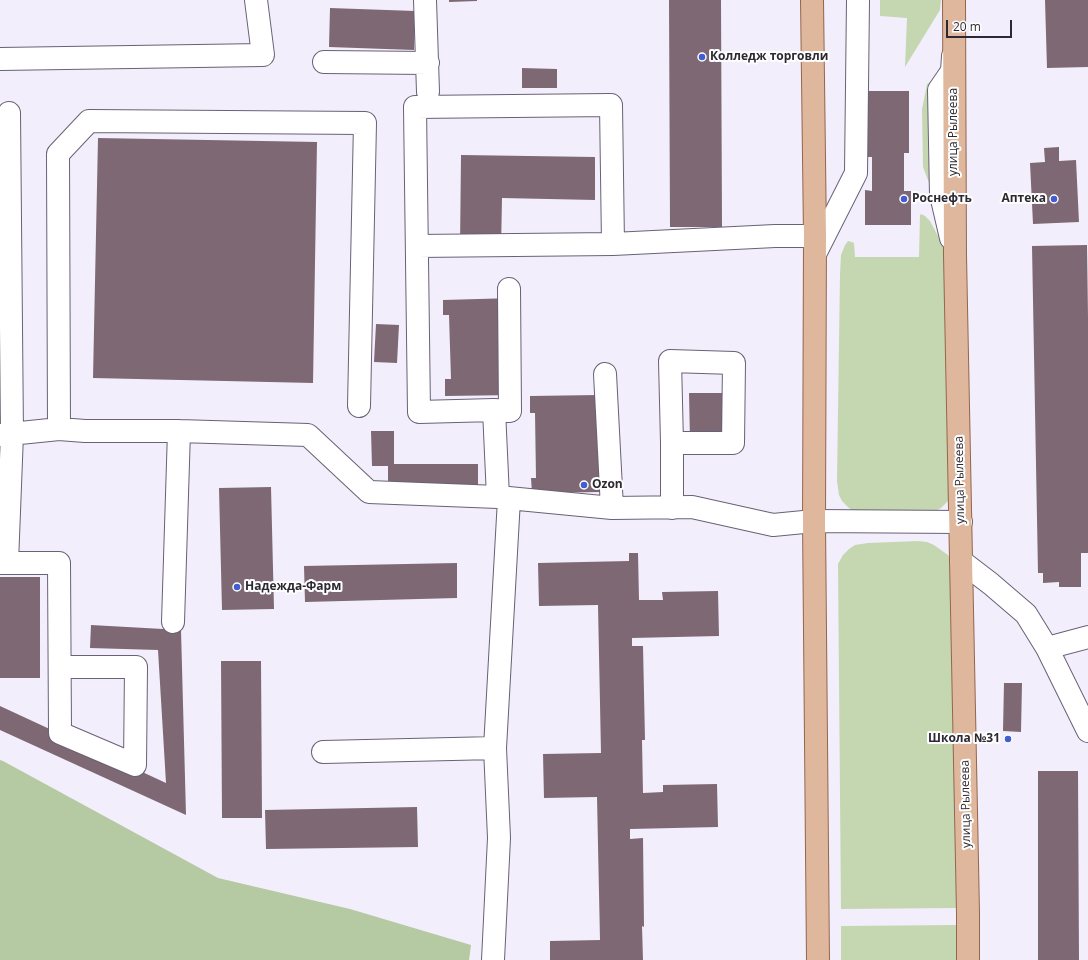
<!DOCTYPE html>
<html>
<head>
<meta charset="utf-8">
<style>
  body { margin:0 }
  #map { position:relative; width:1088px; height:960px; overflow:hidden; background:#f3eefc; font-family:"Open Sans",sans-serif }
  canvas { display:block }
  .scale { position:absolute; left:946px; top:20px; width:66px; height:18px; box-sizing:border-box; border:2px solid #2c2932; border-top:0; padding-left:5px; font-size:12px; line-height:14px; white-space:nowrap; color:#2c2932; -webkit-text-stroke:3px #fefefe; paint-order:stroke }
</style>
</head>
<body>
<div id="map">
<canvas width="1088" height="960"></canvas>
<div class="scale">20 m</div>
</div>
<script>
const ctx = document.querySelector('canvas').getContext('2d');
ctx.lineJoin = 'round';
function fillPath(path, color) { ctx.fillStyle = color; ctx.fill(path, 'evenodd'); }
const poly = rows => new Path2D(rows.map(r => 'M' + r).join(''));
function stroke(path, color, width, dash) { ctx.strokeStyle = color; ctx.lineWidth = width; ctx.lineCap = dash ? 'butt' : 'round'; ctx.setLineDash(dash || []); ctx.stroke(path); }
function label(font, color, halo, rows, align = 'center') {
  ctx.font = font + ' "Open Sans",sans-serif'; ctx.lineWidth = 4; ctx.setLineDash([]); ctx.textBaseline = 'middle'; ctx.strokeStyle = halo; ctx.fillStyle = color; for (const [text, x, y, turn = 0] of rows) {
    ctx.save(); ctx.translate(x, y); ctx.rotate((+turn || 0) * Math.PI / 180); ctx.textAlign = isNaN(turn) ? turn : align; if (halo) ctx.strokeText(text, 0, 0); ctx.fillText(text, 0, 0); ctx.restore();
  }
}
fillPath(poly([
  [880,0,941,0,940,10,905,67,907,18,880,16],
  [944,74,946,189,929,183,923,167,922,109,927,84],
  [921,214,925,216,930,221,945,249,954,493,948,501,941,508,932,513,855,512,849,508,842,501,839,495,837,481,840,274,841,255,845,245,848,241,852,242,854,243,855,257,919,257,920,215],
  [918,541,927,542,934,545,948,555,954,563,956,578,956,908,841,909,838,564,843,555,849,549,855,545,868,543],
  [956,925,956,960,841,960,841,926]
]), '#c4d7b1');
fillPath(poly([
  [0,760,3,761,218,878,350,909,471,945,469,960,0,960]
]), '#b5caa2');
fillPath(poly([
  [449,0,477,0,477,1,449,2],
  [669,0,721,0,722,227,670,227],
  [1045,0,1088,0,1088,67,1047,68],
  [330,8,415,11,414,50,329,47],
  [522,68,557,69,557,88,522,88],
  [865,91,909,91,909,153,904,153,904,191,911,191,911,225,865,225,865,190,872,191,872,157,865,157],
  [98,138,317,142,313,383,93,378],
  [1059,147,1059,161,1076,160,1079,222,1033,224,1030,163,1045,162,1044,148],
  [461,155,595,157,595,200,502,198,501,249,460,248],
  [1087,245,1088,317,1088,553,1081,553,1081,587,1059,587,1059,582,1043,583,1043,573,1038,573,1032,246],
  [514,298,516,395,445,396,445,379,451,379,449,315,443,315,443,300],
  [376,324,399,325,397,363,374,362],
  [689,393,727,393,728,440,690,440],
  [599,395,601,492,532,493,531,478,536,478,535,413,530,413,530,396],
  [371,431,394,431,394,464,478,464,478,487,388,486,388,466,372,466],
  [271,487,274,609,222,610,219,488],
  [629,553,638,553,639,600,663,600,662,592,718,591,719,636,632,638,632,646,643,646,645,740,642,740,643,793,663,792,663,785,717,784,718,827,630,829,630,839,643,838,644,927,642,926,643,960,550,960,550,941,600,940,597,797,544,798,543,754,601,753,598,605,539,606,538,563,629,561],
  [457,563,457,598,305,602,304,566],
  [0,577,40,577,40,678,0,678],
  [91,625,181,630,186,815,0,730,0,706,166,783,158,650,90,648],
  [221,661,261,661,262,818,222,818],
  [1004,683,1022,683,1021,732,1003,731],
  [1038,771,1078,771,1079,960,1038,960],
  [417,807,418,847,266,849,265,810]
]), '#7e6874');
const minor = poly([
  [425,0,428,92],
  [0,59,263,55,256,0],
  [324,62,428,63],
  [951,238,941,195,939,90,952,71,953,56],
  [613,244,775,236,815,236],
  [417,246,613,244,611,105,415,107,419,412,494,410,498,497],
  [815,254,856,173,858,0],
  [605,374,612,508],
  [494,410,510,411,509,289],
  [59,429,58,154,89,121,365,123,359,406],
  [0,435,59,429,85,431,179,431,308,435,369,492,498,497,612,508,692,507,773,525,814,521,961,522],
  [672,508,672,443,670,361,734,363,733,443,672,443],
  [961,561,991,584,1026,614,1047,648,1088,731],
  [0,563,59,563,60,733,135,765,136,667,60,667],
  [7,563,12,434,9,113],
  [173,622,179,431],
  [1047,648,1088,637],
  [323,752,495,748],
  [493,960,499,838,495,748,509,499]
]);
const major = poly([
  [812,0,815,236,814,521,818,960],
  [954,0,955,255,968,913,968,960]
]);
stroke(minor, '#696175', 24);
stroke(major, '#93664d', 24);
stroke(minor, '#fff', 22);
stroke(major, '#dfb79d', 22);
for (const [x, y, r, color] of [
  [702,57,4,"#435dd0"],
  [904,199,4,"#435dd0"],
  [1054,199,4,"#435dd0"],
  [584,485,4,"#435dd0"],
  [237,587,4,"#435dd0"],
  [1008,739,4,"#435dd0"]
]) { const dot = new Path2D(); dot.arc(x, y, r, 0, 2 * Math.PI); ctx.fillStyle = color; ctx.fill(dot); stroke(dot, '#fefefe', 1.5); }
label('bold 12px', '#2c2932', '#fefefe', [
  ["Колледж торговли",710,57],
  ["Роснефть",912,199],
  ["Аптека",1046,199,"right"],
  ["Ozon",592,485],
  ["Надежда-Фарм",245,587],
  ["Школа №31",1000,739,"right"]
], 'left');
label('12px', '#2c2932', '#fefefe', [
  ["улица Рылеева",954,132,-90],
  ["улица Рылеева",960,480,-91],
  ["улица Рылеева",966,804,-91]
]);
</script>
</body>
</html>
